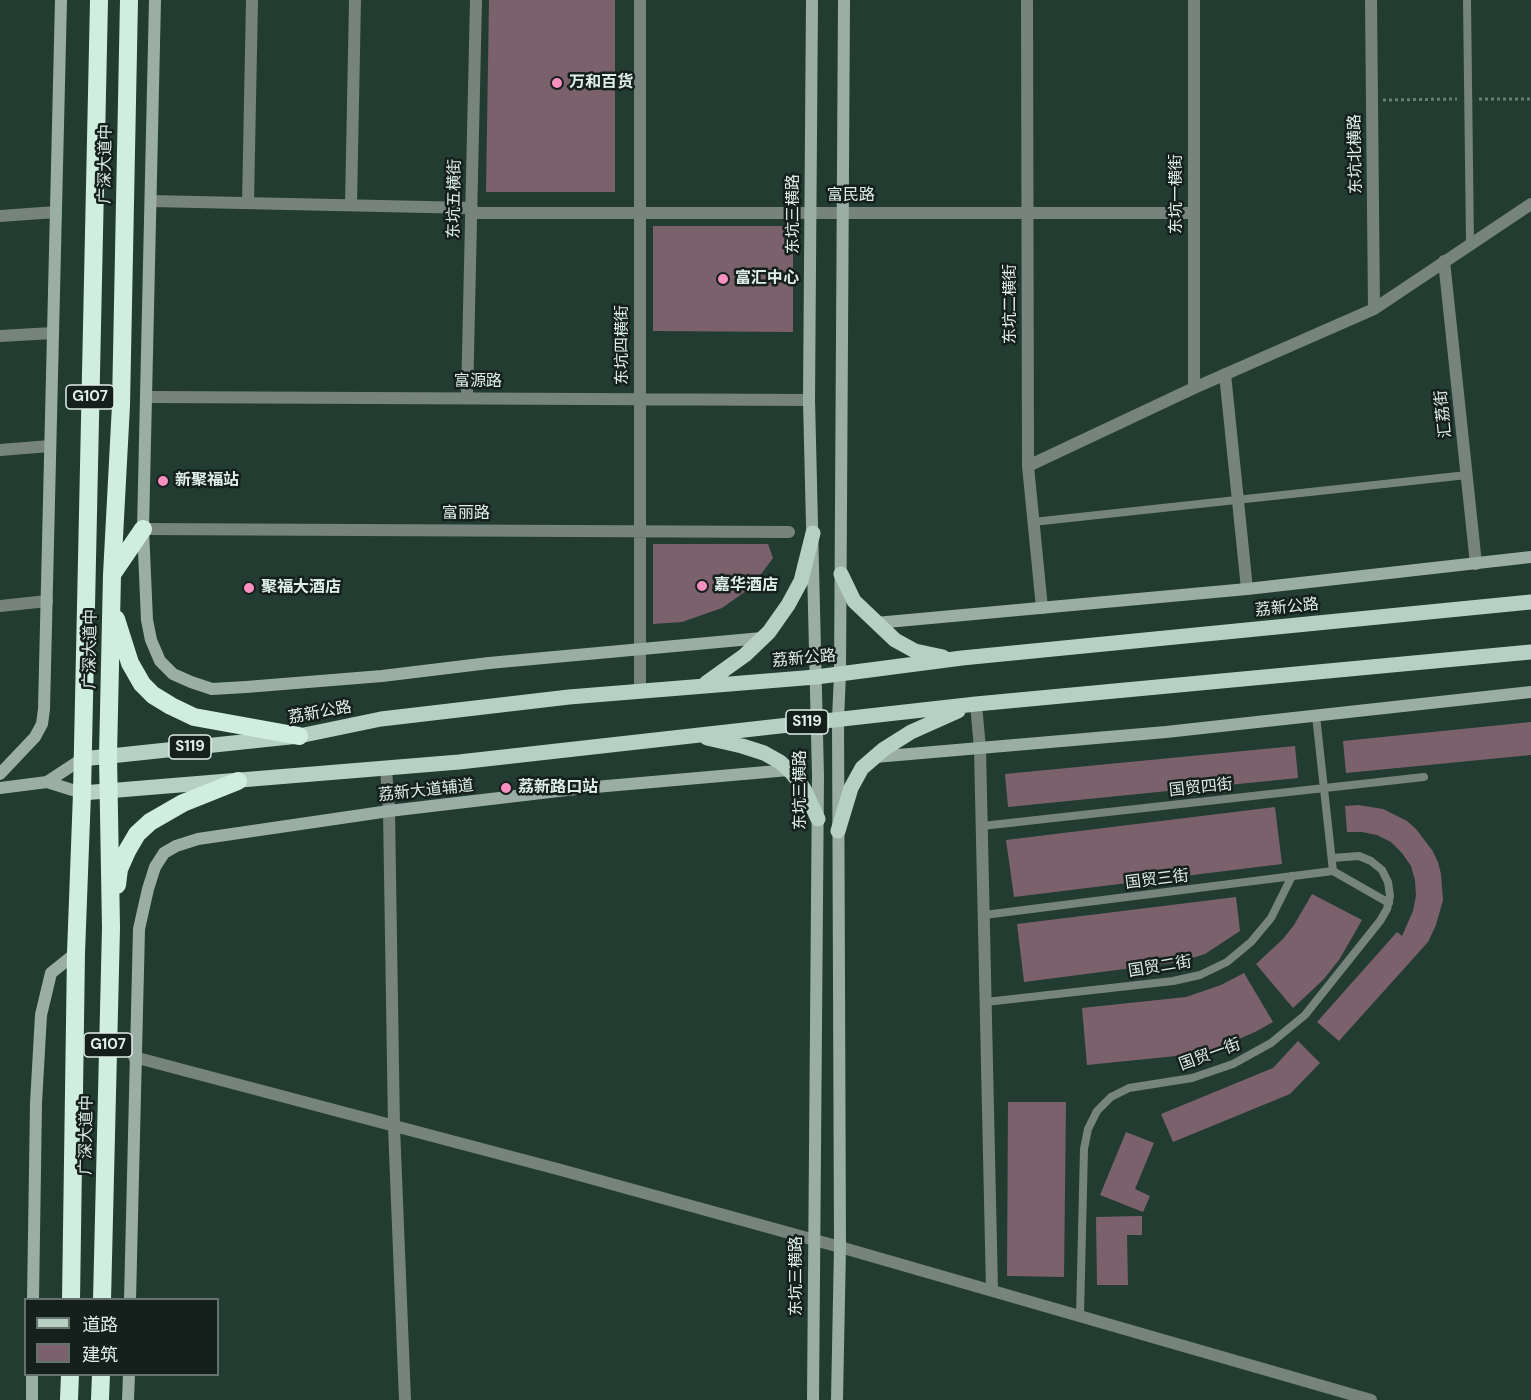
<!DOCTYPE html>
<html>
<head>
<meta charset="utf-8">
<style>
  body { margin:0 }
  #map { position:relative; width:1531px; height:1400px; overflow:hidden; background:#233c32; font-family:"DM Sans","Noto Sans SC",sans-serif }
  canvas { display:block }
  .legend { position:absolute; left:24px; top:1298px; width:195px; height:78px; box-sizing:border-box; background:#15201c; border:2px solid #66726d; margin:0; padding:8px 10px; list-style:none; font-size:18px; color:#dfeee7 }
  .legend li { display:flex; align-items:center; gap:12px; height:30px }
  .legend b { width:30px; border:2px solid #66726d }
</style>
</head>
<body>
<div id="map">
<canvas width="1531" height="1400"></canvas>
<ul class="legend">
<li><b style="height:8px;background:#b7d0c4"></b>道路</li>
<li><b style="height:16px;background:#7b616c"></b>建筑</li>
</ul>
</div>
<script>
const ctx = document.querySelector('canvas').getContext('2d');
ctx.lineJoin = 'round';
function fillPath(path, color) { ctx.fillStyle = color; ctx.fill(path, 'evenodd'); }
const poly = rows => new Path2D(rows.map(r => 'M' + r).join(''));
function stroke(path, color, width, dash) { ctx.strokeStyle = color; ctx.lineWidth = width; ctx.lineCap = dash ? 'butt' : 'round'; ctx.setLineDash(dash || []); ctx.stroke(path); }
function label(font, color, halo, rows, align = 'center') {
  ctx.font = font + ' "DM Sans","Noto Sans SC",sans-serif'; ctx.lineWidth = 5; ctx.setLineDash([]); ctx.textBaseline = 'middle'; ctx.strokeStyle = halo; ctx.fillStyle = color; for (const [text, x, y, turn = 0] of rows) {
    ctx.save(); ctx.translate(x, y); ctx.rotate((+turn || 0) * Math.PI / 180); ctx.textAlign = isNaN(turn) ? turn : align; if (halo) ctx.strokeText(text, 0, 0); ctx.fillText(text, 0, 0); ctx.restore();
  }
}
fillPath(poly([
  [489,0,615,0,615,192,486,192],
  [653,226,793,226,793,332,653,331],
  [653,544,768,544,773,558,756,581,746,591,722,608,682,622,653,624],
  [1531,722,1531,755,1346,773,1343,741],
  [1295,746,1298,778,1008,807,1005,774],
  [1358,805,1383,809,1407,821,1416,829,1432,850,1438,862,1441,874,1443,900,1436,925,1428,942,1339,1041,1317,1022,1397,932,1402,936,1413,911,1416,896,1415,880,1411,866,1402,853,1391,842,1377,835,1362,832,1347,832,1345,806],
  [1275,807,1282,864,1014,897,1006,840],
  [1312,894,1362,920,1339,960,1323,980,1293,1008,1256,964,1283,939,1294,925],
  [1236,897,1240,931,1205,954,1179,962,1024,982,1017,924],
  [1244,973,1273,1022,1255,1032,1216,1049,1196,1054,1087,1065,1082,1008,1186,997,1221,985],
  [1298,1041,1320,1063,1290,1094,1173,1142,1161,1114,1273,1068],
  [1008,1102,1066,1102,1064,1277,1007,1276],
  [1126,1132,1154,1143,1135,1189,1150,1196,1143,1212,1100,1195],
  [1142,1216,1142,1235,1127,1235,1128,1285,1097,1285,1096,1217]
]), '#7b616c');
stroke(poly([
  [1479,99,1531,99],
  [1383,100,1457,99]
]), '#687d74', 3, [3, 3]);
stroke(poly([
  [1467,0,1470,244],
  [1033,522,1467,475],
  [1316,716,1333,871],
  [982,826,1424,777],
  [1333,871,1389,903],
  [984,915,1333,871],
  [986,1002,1173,981,1200,975,1227,962,1251,942,1271,918,1292,876],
  [1080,1315,1084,1149,1088,1129,1097,1111,1111,1097,1129,1088,1192,1078,1233,1064,1271,1043,1305,1015,1380,921,1387,909,1390,896,1388,882,1382,870,1371,861,1359,856,1332,858]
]), '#77837d', 8);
stroke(poly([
  [640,0,640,690],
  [1027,0,1028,466,1042,608],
  [1194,0,1194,388],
  [1371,0,1374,309],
  [151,201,472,208],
  [248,203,252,0],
  [351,205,355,0],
  [471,213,1194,213],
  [0,216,56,212],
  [1444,261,1476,564],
  [0,336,53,333],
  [1225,374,1247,589],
  [147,397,809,400],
  [467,398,476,0],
  [0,450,50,446],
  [1028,466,1194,388,1374,309,1531,204],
  [143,529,789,532],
  [0,606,47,601],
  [976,704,980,749,992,1290],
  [386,769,389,811,394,1127,405,1400],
  [134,1057,561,1170,840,1247,1371,1400]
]), '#77837d', 12);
stroke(poly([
  [155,0,143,529,147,620,151,640,160,661,173,674,191,682,212,689,246,687,382,676,489,663,762,638],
  [812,0,809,400,818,776,813,1400],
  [876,623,1247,589,1531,557],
  [875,757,1166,732,1531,692],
  [0,774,35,737,42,724,44,709,61,0],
  [47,782,82,793],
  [0,788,47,782,82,759],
  [33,1300,36,1103,41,1015,51,973,76,953],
  [130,1300,139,929,148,889,155,867,164,853,176,846,198,839,389,811,584,788,789,770],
  [32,1400,32,1374],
  [128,1400,129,1374],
  [837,1400,840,1247,838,719,840,674,844,0]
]), '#9baea5', 12);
stroke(poly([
  [841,574,854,601,895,640,915,651,943,657],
  [706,683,745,655,769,632,788,605,801,581,813,533],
  [707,738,742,746,764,753,780,762,792,773,804,789,818,819],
  [82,759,299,736,381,719,569,697,816,677,962,658,1531,602],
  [82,793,459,762,976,704,1531,652],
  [838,831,851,788,862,768,884,749,911,732,958,711]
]), '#b7d0c4', 15);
stroke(poly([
  [113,573,143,529],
  [116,619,130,663,142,684,153,695,171,706,194,717,299,736],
  [117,885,119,869,127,851,137,834,150,822,183,803,238,781],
  [71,1300,76,953,82,793,99,0],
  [102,1300,111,928,108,756,112,575,121,405,129,0],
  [69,1400,70,1374],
  [100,1400,101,1374]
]), '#d0eee0', 18);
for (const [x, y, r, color] of [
  [557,83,6,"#fc8fc2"],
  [723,279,6,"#fc8fc2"],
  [163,481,6,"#fc8fc2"],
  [702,586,6,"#fc8fc2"],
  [249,588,6,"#fc8fc2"],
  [506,788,6,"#fc8fc2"]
]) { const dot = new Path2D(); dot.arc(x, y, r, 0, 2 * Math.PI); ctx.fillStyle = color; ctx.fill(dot); stroke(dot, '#15201c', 2); }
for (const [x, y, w] of [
  [90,397,48],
  [807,722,42],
  [190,747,42],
  [108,1045,48]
]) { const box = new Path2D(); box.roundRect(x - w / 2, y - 12, w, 24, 4.5); ctx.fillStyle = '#15201c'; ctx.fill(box); stroke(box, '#dfeee7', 1.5); }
label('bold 15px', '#dfeee7', null, [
  ["G107",90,397],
  ["S119",807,722],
  ["S119",190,747],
  ["G107",108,1045]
]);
label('bold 16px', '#dfeee7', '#15201c', [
  ["万和百货",569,83],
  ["富汇中心",735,279],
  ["新聚福站",175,481],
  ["嘉华酒店",714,586],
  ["聚福大酒店",261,588],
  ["荔新路口站",518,788]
], 'left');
label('16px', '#dfeee7', '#15201c', [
  ["东坑北横路",1356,154,-91],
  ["广深大道中",106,164,-89],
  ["东坑一横街",1177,194,-90],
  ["富民路",851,196],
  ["东坑五横街",455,199,-89],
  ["东坑三横路",794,214,-90],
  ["东坑二横街",1011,304,-90],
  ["东坑四横街",623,345,-90],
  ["富源路",478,382],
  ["汇荔街",1444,414,-96],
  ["富丽路",466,514],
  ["荔新公路",1287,608,-6],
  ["广深大道中",91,649,-89],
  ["荔新公路",804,659,-5],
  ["荔新公路",320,713,-10],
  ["国贸四街",1201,788,-6],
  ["东坑三横路",801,790,-90],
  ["荔新大道辅道",426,791,-6],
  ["国贸三街",1157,880,-7],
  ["国贸二街",1160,967,-9],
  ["国贸一街",1210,1055,-20],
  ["广深大道中",87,1135,-89],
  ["东坑三横路",797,1276,-90]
]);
</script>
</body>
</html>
